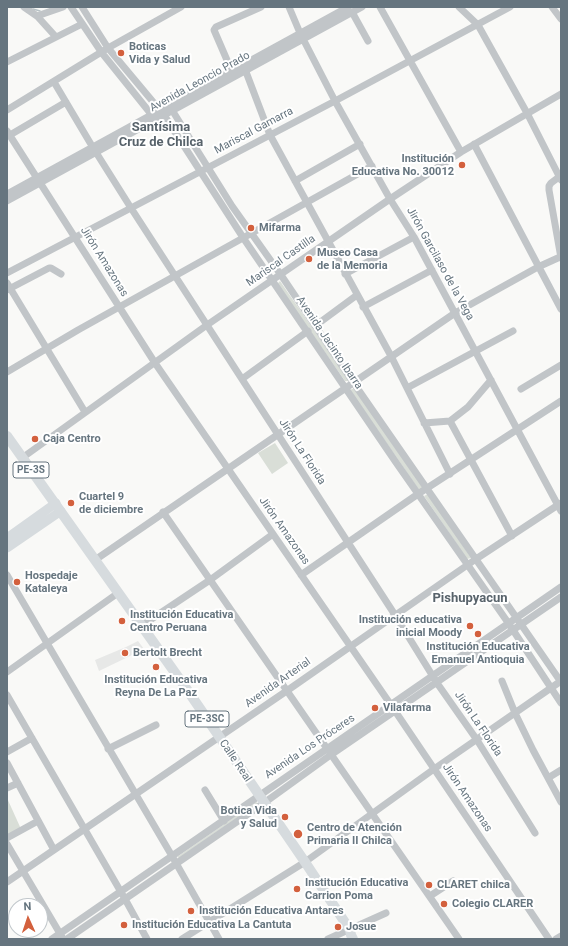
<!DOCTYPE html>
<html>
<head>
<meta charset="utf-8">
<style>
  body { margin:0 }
  #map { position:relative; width:568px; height:946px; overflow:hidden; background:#f9f9f7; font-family:Roboto,sans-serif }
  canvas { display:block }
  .frame { position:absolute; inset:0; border:8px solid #66757f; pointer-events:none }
  .north { position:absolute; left:8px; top:898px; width:40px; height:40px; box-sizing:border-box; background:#fff; border:1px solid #c2c8cc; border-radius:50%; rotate:357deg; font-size:11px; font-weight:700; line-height:16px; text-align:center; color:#66757f }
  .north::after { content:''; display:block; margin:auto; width:14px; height:18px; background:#d3603d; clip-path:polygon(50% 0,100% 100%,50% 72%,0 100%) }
</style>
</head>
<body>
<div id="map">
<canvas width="568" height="946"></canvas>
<div class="frame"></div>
<div class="north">N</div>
</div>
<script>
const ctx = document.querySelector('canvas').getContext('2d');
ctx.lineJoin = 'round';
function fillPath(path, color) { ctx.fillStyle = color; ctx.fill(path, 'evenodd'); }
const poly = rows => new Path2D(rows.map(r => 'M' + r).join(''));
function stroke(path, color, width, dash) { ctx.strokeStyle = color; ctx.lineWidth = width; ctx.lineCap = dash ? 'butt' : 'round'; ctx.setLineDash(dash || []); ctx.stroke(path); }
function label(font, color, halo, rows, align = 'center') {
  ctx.font = font + ' Roboto,sans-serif'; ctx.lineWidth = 4; ctx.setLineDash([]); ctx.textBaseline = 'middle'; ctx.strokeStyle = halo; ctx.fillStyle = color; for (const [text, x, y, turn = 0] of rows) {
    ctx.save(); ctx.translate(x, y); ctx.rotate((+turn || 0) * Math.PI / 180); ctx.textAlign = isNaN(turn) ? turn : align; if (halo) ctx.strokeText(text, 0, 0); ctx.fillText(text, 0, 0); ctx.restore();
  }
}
fillPath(poly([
  [138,641,144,649,130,656,99,671,95,660,126,647]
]), '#e7e8e7');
fillPath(poly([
  [280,281,349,381,345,381,277,284],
  [354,388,423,488,419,490,350,390],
  [275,443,288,463,272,474,258,453],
  [428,494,471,558,467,559,424,496],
  [7,798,21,829,7,836],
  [256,802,258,803,179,858,177,857]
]), '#d9ded7');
stroke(poly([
  [33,9,40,11]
]), '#b8c2c6', 1.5);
stroke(poly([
  [24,7,37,16,63,7],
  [71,7,102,53,151,114,164,115,244,239,395,461,509,624,561,703],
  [82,7,108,48,159,109,172,110,232,206,281,275,353,382,561,682],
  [289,7,300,33,335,101,390,199,414,237,561,511],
  [380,7,461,152],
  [459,7,478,25,527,113,561,180],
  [552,7,561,19],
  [352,12,368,41],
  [37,16,56,37],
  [7,62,82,24],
  [243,64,270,135,391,356,450,474],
  [233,74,214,30,216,27,261,7],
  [54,82,92,146,131,208,395,615,437,683,477,740,535,833],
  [7,110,108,48,181,7],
  [7,131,155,363,391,705,549,939],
  [10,135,66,102],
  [474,144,561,309],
  [559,177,551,183,549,186,549,190,561,258],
  [295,181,360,144],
  [7,194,348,7],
  [7,201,362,7],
  [7,273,335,101,510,7],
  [345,274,414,237],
  [7,283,85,412],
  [7,290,49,268,51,268,61,274],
  [363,307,432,270],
  [315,326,357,295],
  [7,372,78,330,372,166],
  [242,379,308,331],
  [407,388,513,331],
  [521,389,561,365],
  [450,421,512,536],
  [424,423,450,421,468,407,491,380],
  [22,458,207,325,390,199,461,152,561,94],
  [163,512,459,939],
  [95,560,455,313,538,267,560,257],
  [7,575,172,856,219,939],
  [301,575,418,494,561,401],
  [141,626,210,580,273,534],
  [7,672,118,593],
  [502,681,515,713,533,750,561,802],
  [7,695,125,899,147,939],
  [108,749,156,725],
  [7,752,32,738],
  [7,763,54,850],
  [548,778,561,770],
  [7,788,18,783],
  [205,790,224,821],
  [7,838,38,821],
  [7,844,62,937],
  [7,882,288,690,476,559,561,503],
  [430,896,453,881],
  [52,939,561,587],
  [67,939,264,803,332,754,561,597],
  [182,939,305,862,434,769,561,681],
  [328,939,386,913],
  [556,939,561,936]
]), '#c1c5c8', 7);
stroke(poly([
  [7,538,56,503],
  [7,548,61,511]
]), '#d6dbde', 9);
stroke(poly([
  [7,436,188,691,305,862,350,930,351,935,353,939]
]), '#d6dbde', 10);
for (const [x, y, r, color] of [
  [121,53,4,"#d3603d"],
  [462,165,4,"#d3603d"],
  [251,228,4,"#d3603d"],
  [309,259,4,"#d3603d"],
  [35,439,4,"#d3603d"],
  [71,503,4,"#d3603d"],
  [17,582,4,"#d3603d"],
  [122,621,4,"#d3603d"],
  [470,626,4,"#d3603d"],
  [478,634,4,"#d3603d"],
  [125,653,4,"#d3603d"],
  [156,667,4,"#d3603d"],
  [375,708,4,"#d3603d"],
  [285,817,4,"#d3603d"],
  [298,834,5,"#d3603d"],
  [429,885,4,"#d3603d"],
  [297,889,4,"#d3603d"],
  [444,904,4,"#d3603d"],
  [191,911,4,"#d3603d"],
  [124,925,4,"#d3603d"],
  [338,927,4,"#d3603d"]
]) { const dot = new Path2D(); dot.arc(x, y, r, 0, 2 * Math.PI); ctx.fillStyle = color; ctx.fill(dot); stroke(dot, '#fff', 1.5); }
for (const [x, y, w] of [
  [31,470,36],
  [207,719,44]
]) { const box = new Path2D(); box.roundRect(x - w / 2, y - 8, w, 16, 3); ctx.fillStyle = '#fff'; ctx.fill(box); stroke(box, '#66757f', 1); }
label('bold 10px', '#66757f', null, [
  ["PE-3S",31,470],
  ["PE-3SC",207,719]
]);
label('bold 11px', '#66757f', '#fff', [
  ["Boticas",129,47],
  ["Vida y Salud",129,60],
  ["Institución",454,159,"right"],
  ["Educativa No. 30012",454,172,"right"],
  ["Mifarma",259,228],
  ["Museo Casa",317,253],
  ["de la Memoria",317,266],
  ["Caja Centro",43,439],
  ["Cuartel 9",79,497],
  ["de diciembre",79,510],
  ["Hospedaje",25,576],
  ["Kataleya",25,589],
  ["Institución Educativa",130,615],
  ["Centro Peruana",130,628],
  ["Institución educativa",462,620,"right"],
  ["inicial Moody",462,633,"right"],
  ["Institución Educativa",478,647,"center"],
  ["Emanuel Antioquia",478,660,"center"],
  ["Bertolt Brecht",133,653],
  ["Institución Educativa",156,680,"center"],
  ["Reyna De La Paz",156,693,"center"],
  ["Vilafarma",383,708],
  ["Botica Vida",277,811,"right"],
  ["y Salud",277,824,"right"],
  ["Centro de Atención",307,828],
  ["Primaria II Chilca",307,841],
  ["Institución Educativa",305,883],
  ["Carrion Poma",305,896],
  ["CLARET chilca",437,885],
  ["Colegio CLARER",452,904],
  ["Institución Educativa Antares",199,911],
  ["Institución Educativa La Cantuta",132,925],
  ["Josue",346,927]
], 'left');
label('11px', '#66757f', '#fff', [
  ["Avenida Leoncio Prado",200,82,-29],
  ["Mariscal Gamarra",254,131,-28],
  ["Mariscal Castilla",281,261,-35],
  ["Jirón Amazonas",104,262,58],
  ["Jirón Garcilaso de la Vega",440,264,61],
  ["Avenida Jacinto Ibarra",329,343,56],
  ["Jirón La Florida",302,452,57],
  ["Jirón Amazonas",284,531,55],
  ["Avenida Arterial",278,683,-35],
  ["Jirón La Florida",478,724,56],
  ["Avenida Los Próceres",310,747,-34],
  ["Calle Real",235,761,56],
  ["Jirón Amazonas",467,798,56]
]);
label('bold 13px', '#58636b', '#fff', [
  ["Santísima",161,128],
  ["Cruz de Chilca",161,143],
  ["Pishupyacun",470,599]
]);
</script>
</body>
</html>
